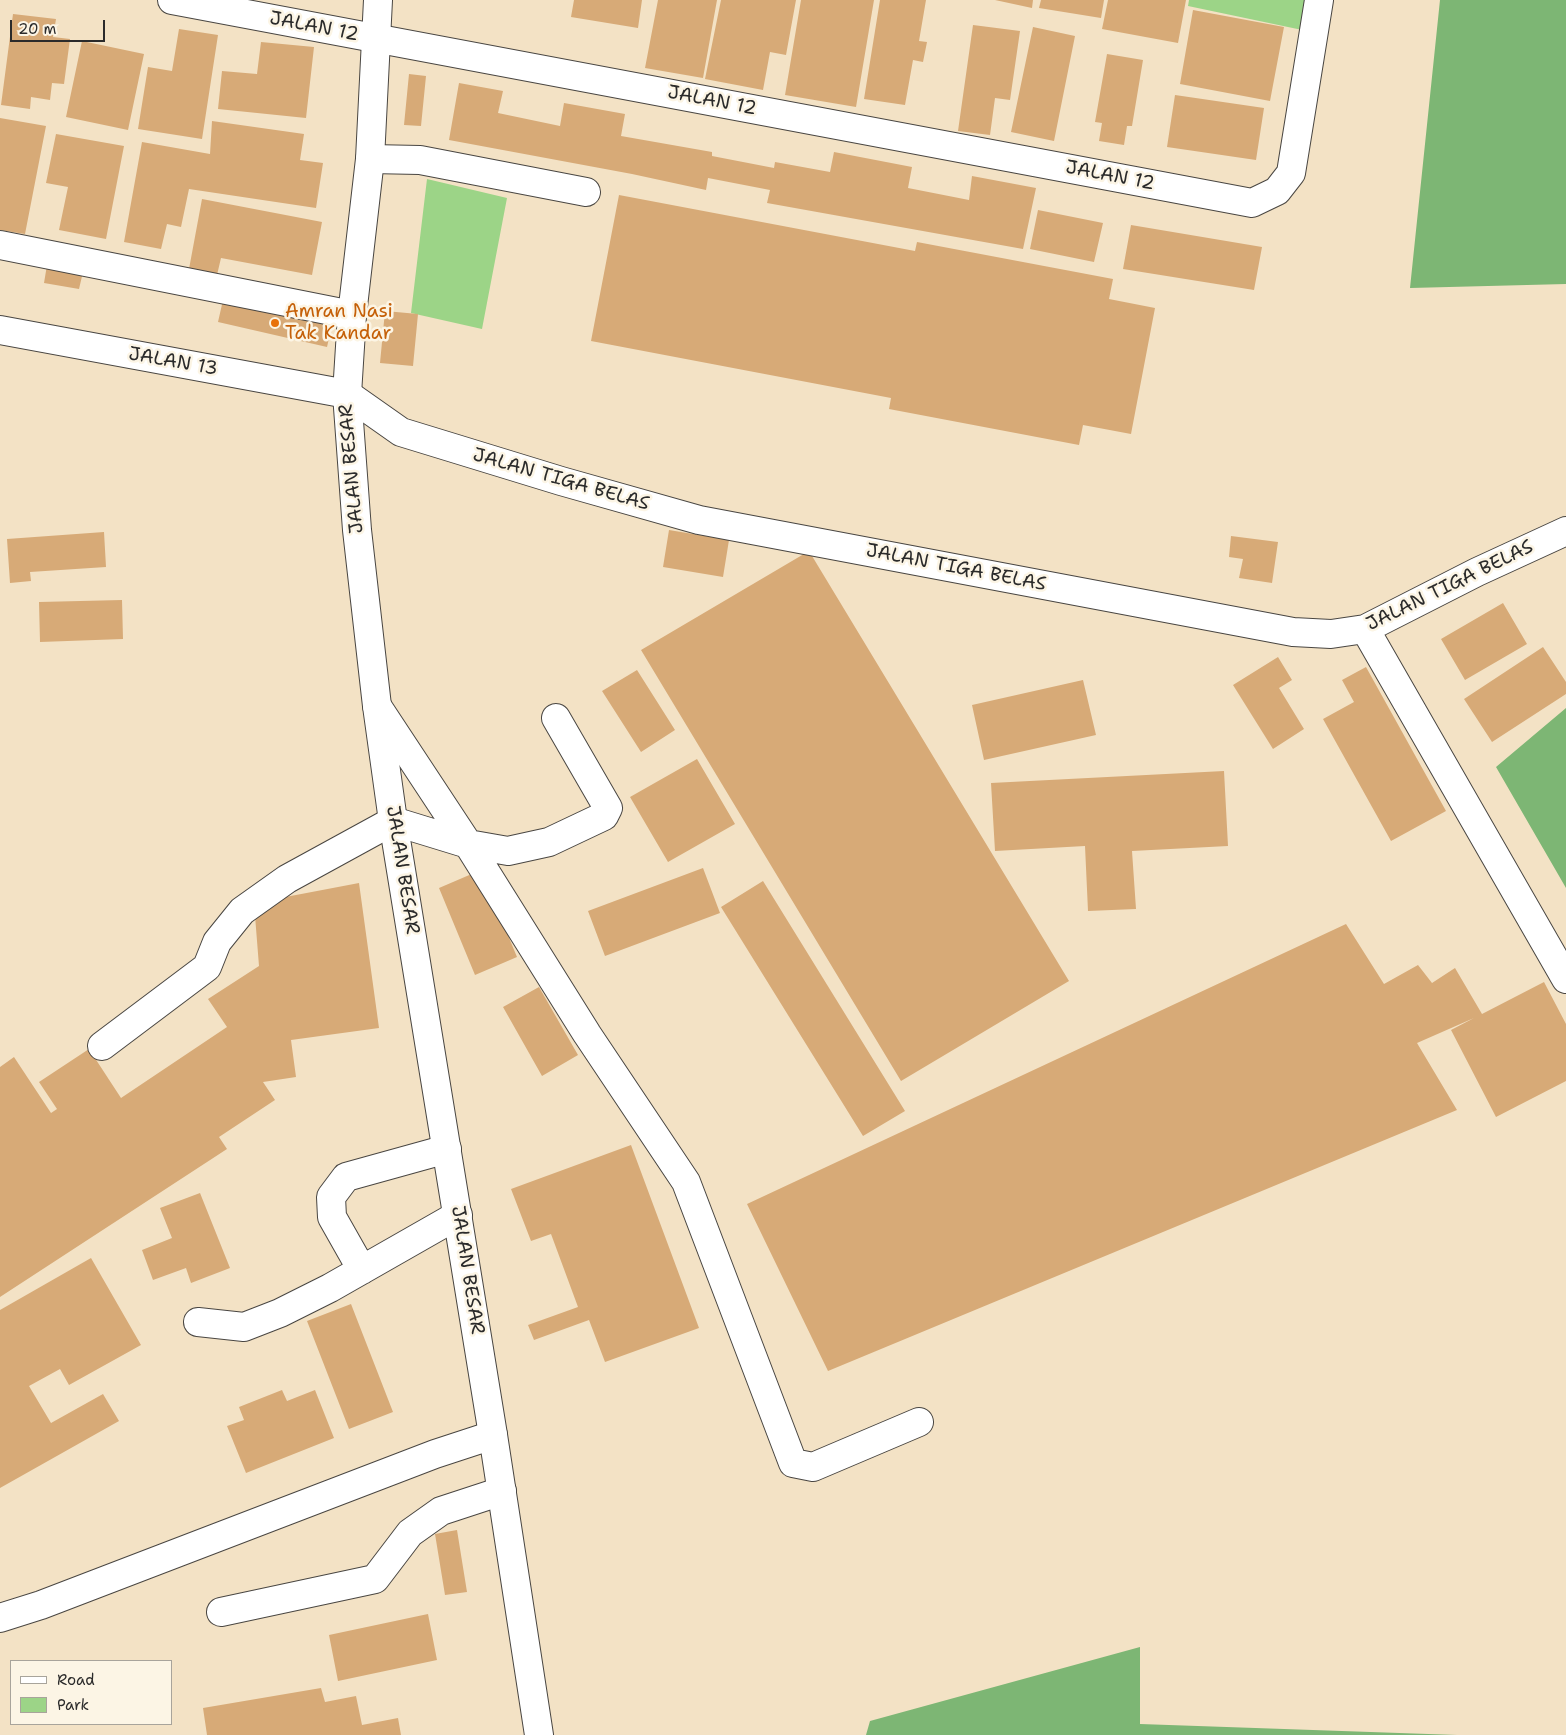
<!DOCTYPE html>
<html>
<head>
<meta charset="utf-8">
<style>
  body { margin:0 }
  #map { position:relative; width:1566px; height:1735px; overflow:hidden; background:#f3e2c5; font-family:"Shantell Sans",sans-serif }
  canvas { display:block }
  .legend { position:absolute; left:10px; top:1660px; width:162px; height:65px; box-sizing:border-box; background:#fcf5e5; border:1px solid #a8a49b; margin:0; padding:6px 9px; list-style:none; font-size:15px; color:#2b2b2b }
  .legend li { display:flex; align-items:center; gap:10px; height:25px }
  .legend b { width:25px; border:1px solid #a8a49b }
  .scale { position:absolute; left:10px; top:20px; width:95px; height:22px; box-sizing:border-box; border:2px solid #2b2b2b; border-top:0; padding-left:6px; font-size:15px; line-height:18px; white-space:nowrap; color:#2b2b2b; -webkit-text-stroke:4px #fcf5e5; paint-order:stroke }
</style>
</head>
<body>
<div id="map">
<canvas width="1566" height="1735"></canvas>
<ul class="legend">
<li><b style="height:6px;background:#fff"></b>Road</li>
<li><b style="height:14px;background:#9cd487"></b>Park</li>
</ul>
<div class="scale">20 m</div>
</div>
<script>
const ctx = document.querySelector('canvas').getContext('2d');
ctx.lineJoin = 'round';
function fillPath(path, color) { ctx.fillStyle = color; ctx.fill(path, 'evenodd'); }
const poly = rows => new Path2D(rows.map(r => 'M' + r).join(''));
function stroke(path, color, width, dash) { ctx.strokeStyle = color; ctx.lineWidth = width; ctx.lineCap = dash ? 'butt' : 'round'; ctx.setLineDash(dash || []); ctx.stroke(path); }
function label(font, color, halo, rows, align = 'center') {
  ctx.font = font + ' "Shantell Sans",sans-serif'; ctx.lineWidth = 5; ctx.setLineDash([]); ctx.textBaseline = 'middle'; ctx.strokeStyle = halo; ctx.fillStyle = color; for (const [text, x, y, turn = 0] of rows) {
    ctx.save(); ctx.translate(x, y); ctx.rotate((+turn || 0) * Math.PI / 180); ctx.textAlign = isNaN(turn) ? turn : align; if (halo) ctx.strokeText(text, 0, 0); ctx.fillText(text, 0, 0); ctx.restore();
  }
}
fillPath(poly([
  [1189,0,1310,0,1307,31,1188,6],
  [427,179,507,198,482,329,411,313]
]), '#9cd487');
fillPath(poly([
  [1440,0,1566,0,1566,284,1410,288],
  [1566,708,1566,888,1496,767],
  [1140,1647,1140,1724,1457,1735,866,1735,870,1721]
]), '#7db674');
fillPath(poly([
  [574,0,642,0,638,28,571,17],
  [658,0,717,0,703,78,645,68],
  [721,0,796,0,786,55,770,52,763,90,705,79],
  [801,0,874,0,856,107,785,95],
  [880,0,926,0,919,41,927,42,923,62,913,60,905,105,864,99],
  [995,0,1033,0,1032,8],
  [1041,0,1104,0,1101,18,1039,8],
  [1108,0,1186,0,1178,43,1102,29],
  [1193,10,1284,27,1270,101,1180,84],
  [13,14,56,19,53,37,70,39,64,84,52,83,50,100,31,97,30,109,1,105],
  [973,25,1020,31,1010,100,995,98,990,135,958,131],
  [1033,27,1075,36,1054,141,1011,132],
  [179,29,218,35,202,139,138,129,148,67,172,71],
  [82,41,144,54,128,130,66,117],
  [261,42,314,47,306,118,218,109,222,71,257,74],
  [1107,54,1143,60,1132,126,1127,126,1124,145,1099,141,1102,123,1095,122],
  [409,74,426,76,421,126,404,125],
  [459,83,503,91,498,113,560,126,564,103,625,114,621,136,712,152,712,156,774,168,775,162,830,172,834,152,912,167,908,188,969,200,972,176,1036,188,1023,249,767,203,770,190,708,178,706,190,632,174,449,140],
  [1175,95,1264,108,1256,160,1167,147],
  [0,118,46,126,25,234,0,230],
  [212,121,304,134,300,160,323,163,316,208,189,189,181,227,167,224,161,249,124,242,142,142,210,154],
  [56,134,124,146,106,239,59,230,68,187,46,183],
  [619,195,915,251,917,242,1113,279,1109,299,1155,308,1131,434,1083,425,1079,445,889,409,891,398,591,341],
  [202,199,322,222,312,275,221,258,217,275,189,269],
  [1038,210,1103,223,1094,262,1030,249],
  [1131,225,1262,247,1254,290,1123,269],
  [47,265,83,272,79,289,44,283],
  [223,300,332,325,327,347,218,322],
  [385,311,418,314,413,366,380,363],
  [669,530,729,540,723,577,663,567],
  [104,532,106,567,30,572,31,581,10,583,7,539],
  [1231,536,1278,542,1272,583,1239,578,1243,559,1229,557],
  [809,551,1069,981,901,1081,641,650],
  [122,600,123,639,40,642,39,602],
  [1503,603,1527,644,1465,680,1441,639],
  [1543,647,1566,682,1566,694,1492,742,1464,699],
  [1278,657,1292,680,1279,688,1304,729,1273,749,1233,685],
  [1366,667,1446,811,1391,841,1323,719,1354,702,1342,680],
  [637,670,675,730,641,752,602,691],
  [1083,680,1096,735,984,760,972,705],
  [697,759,735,824,668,862,630,797],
  [1224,771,1228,846,1132,851,1136,909,1088,911,1085,846,995,851,991,783],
  [703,868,720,913,605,956,588,911],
  [481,870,517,957,475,975,439,888],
  [763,881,905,1111,863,1136,721,907],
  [359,883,379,1028,291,1040,296,1077,263,1082,275,1100,219,1137,227,1149,0,1297,0,1067,14,1057,51,1113,57,1109,39,1082,89,1049,121,1098,227,1027,208,999,259,966,254,903],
  [1346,924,1384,984,1418,965,1432,983,1455,968,1482,1014,1544,982,1566,1024,1566,1081,1496,1117,1451,1030,1474,1018,1417,1043,1457,1110,828,1371,747,1204],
  [539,987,578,1055,542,1076,503,1007],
  [631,1145,699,1328,605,1362,589,1320,534,1340,528,1325,578,1307,551,1234,531,1241,511,1189],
  [200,1193,230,1268,191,1283,186,1268,153,1280,142,1250,172,1238,160,1208],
  [91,1258,141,1345,69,1385,60,1369,29,1386,51,1423,103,1394,119,1421,0,1488,0,1310],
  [351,1304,393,1412,349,1429,307,1321],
  [282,1390,287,1401,315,1390,334,1438,246,1473,227,1426,244,1420,239,1407],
  [457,1530,467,1592,445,1595,435,1534],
  [428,1614,437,1660,338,1681,329,1635],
  [321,1688,325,1702,356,1696,362,1725,398,1718,401,1735,207,1735,203,1708]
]), '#d7aa77');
const minor = poly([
  [172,0,1252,203,1277,191,1291,173,1319,0],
  [370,159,420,160,586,192],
  [0,245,352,315],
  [0,330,347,394,401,432,561,481,699,520,1293,632,1331,634,1365,629,1477,572,1566,531],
  [1365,629,1566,979],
  [377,706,468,844,587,1034,686,1182,793,1463,813,1467,919,1422],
  [102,1046,207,967,217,942,242,911,287,879,393,821,468,844,508,851,549,842,604,816,608,808,556,718],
  [362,1270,332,1217,331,1197,346,1177,447,1149],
  [198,1322,244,1327,280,1313,330,1288,458,1215],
  [221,1612,375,1579,410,1533,441,1511,502,1491],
  [0,1618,41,1605,435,1454,493,1435]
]);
const major = poly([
  [378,0,370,159,352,315,347,394,357,530,377,706,393,821,493,1435,539,1735]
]);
stroke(minor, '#494642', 30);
stroke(major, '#494642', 30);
stroke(minor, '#fff', 28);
stroke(major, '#fff', 28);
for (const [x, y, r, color] of [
  [275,323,5,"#e8710a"]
]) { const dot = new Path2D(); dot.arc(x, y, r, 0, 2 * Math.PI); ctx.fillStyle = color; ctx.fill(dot); stroke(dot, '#fcf5e5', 2); }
label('19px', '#2b2b2b', '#fcf5e5', [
  ["JALAN 12",314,27,11],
  ["JALAN 12",712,101,11],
  ["JALAN 12",1110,176,11],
  ["JALAN 13",173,362,10],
  ["JALAN BESAR",352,469,-95],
  ["JALAN TIGA BELAS",561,480,16],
  ["JALAN TIGA BELAS",956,568,11],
  ["JALAN TIGA BELAS",1450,586,-26],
  ["JALAN BESAR",402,870,81],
  ["JALAN BESAR",467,1270,81]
]);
label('19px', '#c56008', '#fcf5e5', [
  ["Amran Nasi",285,312],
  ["Tak Kandar",285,334]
], 'left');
</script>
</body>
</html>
